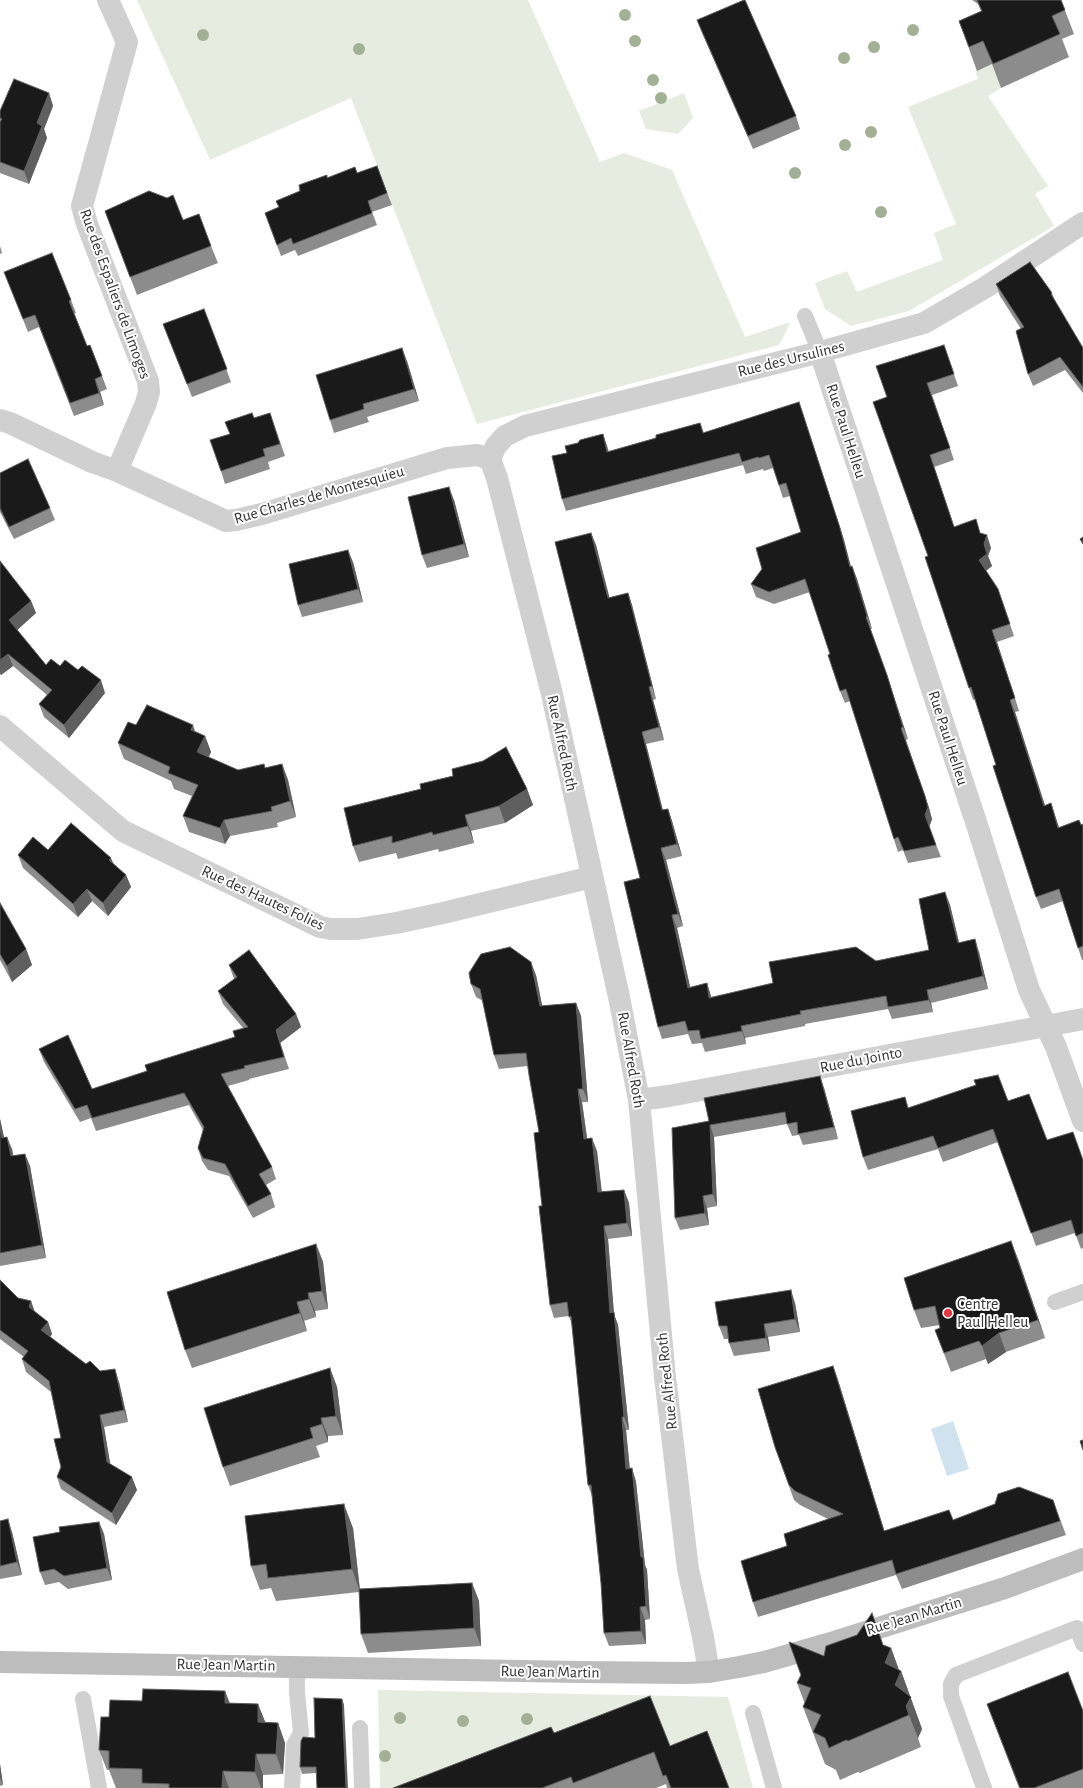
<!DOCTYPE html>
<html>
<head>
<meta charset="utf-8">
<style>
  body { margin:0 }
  canvas { display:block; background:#fff }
</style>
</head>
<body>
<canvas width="1083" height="1788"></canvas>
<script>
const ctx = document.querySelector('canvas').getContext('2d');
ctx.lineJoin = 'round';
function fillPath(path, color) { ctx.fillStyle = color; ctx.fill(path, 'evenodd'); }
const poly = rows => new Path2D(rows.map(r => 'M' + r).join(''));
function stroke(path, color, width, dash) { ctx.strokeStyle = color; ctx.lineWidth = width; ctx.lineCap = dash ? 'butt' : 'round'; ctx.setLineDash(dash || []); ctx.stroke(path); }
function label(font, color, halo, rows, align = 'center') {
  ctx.font = font + ' "Alegreya Sans",sans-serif'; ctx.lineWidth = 4; ctx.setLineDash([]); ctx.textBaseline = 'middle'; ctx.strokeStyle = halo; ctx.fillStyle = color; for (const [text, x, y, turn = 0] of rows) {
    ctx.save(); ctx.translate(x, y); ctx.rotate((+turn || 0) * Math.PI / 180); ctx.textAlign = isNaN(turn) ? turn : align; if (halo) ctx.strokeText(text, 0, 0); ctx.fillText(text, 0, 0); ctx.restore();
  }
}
fillPath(poly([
  [137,0,528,0,600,162,624,153,672,170,745,337,790,322,785,334,779,345,477,424,351,98,210,160],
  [992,64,1001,88,988,96,1048,186,1035,194,1054,226,909,311,851,326,825,309,815,283,847,271,857,292,943,260,934,233,956,224,908,107,978,79,975,71],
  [684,93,693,118,678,134,646,129,639,111],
  [378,1690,728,1697,753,1788,728,1788,719,1763,487,1788,380,1788]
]), '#e6ecdf');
fillPath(poly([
  [953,1421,969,1469,947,1476,931,1429]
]), '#cfe2ee');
stroke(poly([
  [805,316,820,352],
  [1055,1302,1083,1292],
  [83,1699,99,1788],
  [753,1713,774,1788],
  [360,1728,362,1788],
  [292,1788,294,1745,301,1733,297,1692,297,1666],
  [984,1788,951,1696,951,1684,956,1675,1077,1628,1083,1644]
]), '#d0d0d0', 16);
stroke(poly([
  [108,0,127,42,82,206,87,224,148,381,149,392,146,403,117,471],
  [820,352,977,825,1029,990,1056,1047,1083,1121],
  [0,420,10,423,92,462,117,471,226,521,236,520,262,514,447,458,477,455,490,459],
  [490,459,497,478,551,690,619,997,639,1100,665,1377,688,1569,703,1637,709,1672],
  [490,459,496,446,505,436,525,426,820,352,924,323,986,287,1083,223],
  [0,726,123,831,271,903,320,927,331,929,357,929,396,923,443,913,592,877],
  [639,1100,669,1096,1083,1019]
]), '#d0d0d0', 22);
stroke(poly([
  [0,1662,580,1672,686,1673,709,1672,739,1667,764,1662,834,1642,1005,1588,1083,1559]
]), '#bdbdbd', 22);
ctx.fillStyle = '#a2b095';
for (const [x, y] of [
  [625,15],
  [913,30],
  [203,35],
  [635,41],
  [874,47],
  [359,49],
  [844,58],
  [653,80],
  [661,98],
  [871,132],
  [845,145],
  [795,173],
  [881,212],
  [400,1718],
  [527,1719],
  [463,1721],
  [385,1756]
]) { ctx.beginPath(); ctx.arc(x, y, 6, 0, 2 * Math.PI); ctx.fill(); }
fillPath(poly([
  [972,0,1061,0,1074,34,1062,39,1069,57,1001,88,992,64,977,71,959,21,981,11,978,4],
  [697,20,796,116,800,129,753,149,702,33],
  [49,93,53,106,44,129,47,138,29,184,0,173,0,111],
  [377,166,392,205,372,212,377,225,298,256,295,250,281,256,265,213,279,208,276,201,300,191,328,177,357,173],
  [105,211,183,220,211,246,218,263,137,295],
  [0,246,2,253,0,254],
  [4,272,71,300,76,313,74,313,87,346,102,376,107,389,100,392,104,405,74,416,39,327,28,332],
  [996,284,1052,293,1055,301,1083,348,1083,393,1065,370,1033,386,1028,374,1021,329,1000,296],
  [204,309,231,382,192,397,163,324],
  [944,345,958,386,932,395,954,460,934,467,954,526,981,534,991,548,988,556,992,566,986,571,998,589,1014,636,997,642,1019,711,1015,712,1045,806,1051,803,1059,827,1083,824,1083,960,1082,960,1063,901,1041,909,1036,897,996,765,975,699,973,700,969,688,928,556,887,397],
  [407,361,419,401,367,417,369,422,334,433,330,420],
  [799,402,844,540,851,567,852,566,857,579,872,629,870,629,891,688,908,739,906,740,929,808,932,819,929,827,941,857,908,863,903,850,898,852,850,701,845,703,840,691,830,654,810,592,774,604,756,597,751,584,801,532,790,496,783,498,773,468,764,471,763,469,746,474,743,465,566,511,562,499,567,453,578,443,603,434,609,452,656,438,700,423,704,433],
  [270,413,285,456,268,462,270,469,225,484,221,471,230,434,254,418],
  [0,473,50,508,55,520,14,539,0,512],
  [454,500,469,557,427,568,422,555],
  [591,533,596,545,609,598,628,593,632,605,656,699,653,700,664,740,646,744,663,810,668,809,672,821,682,856,666,860,683,926,677,928,690,987,707,983,711,997,876,961,929,950,945,892,950,905,959,942,979,952,988,989,931,1003,933,1012,892,1019,888,1009,805,1024,805,1026,745,1038,746,1044,705,1052,702,1043,692,1044,688,1034,662,1039,658,1027,640,878],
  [0,561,31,601,36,613,17,630,46,665,60,666,105,693,69,738,44,717,39,704,47,695,13,666,1,675,0,674],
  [353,562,363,602,302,617,298,605],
  [136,725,195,731,205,736,211,752,209,757,238,770,265,768,282,764,288,780,296,817,277,823,278,827,230,836,225,844,189,832,183,816,192,796,174,789,171,781,124,759,118,743],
  [527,789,533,805,505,823,471,831,474,843,439,852,438,849,398,859,396,853,359,862,353,846],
  [48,850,113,863,126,875,131,887,108,916,92,901,78,917,23,868,18,855],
  [0,903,26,949,32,965,12,982,0,960],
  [229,965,296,1014,301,1027,280,1043,289,1069,249,1079,249,1080,228,1086,272,1167,276,1179,266,1185,271,1194,275,1207,253,1218,229,1176,208,1170,202,1161,198,1148,203,1130,189,1105,96,1131,91,1118,80,1122,44,1062,39,1049,92,1089,147,1071,235,1037,243,1028,223,1004,218,991,234,979],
  [536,975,542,1006,576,1003,581,1016,588,1102,582,1102,587,1138,597,1151,602,1192,624,1190,629,1203,632,1236,608,1239,614,1314,618,1325,629,1430,626,1430,630,1469,632,1468,636,1482,645,1565,647,1570,650,1619,645,1620,646,1644,609,1646,604,1633,601,1583,592,1496,588,1485,572,1325,569,1316,554,1318,550,1305,542,1206,539,1132,528,1066,499,1069,494,1055,483,1001,476,997,471,984],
  [824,1088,838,1139,803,1145,799,1135,792,1136,787,1124,714,1137,717,1206,707,1208,709,1225,680,1230,675,1218,709,1121],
  [1008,1101,1047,1140,1083,1159,1083,1248,1081,1249,1075,1233,1036,1246,998,1142,943,1162,938,1149,868,1170,863,1157,909,1108],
  [0,1119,4,1138,12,1149,13,1156,25,1154,30,1166,46,1258,0,1266],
  [316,1244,323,1262,328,1309,315,1311,316,1317,304,1321,307,1331,192,1368,185,1350],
  [1018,1259,1045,1338,1006,1352,988,1364,986,1359,951,1372,935,1330,940,1328,940,1325,921,1328,914,1310],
  [0,1280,18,1298,31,1301,35,1312,48,1322,52,1334,50,1337,86,1364,119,1382,128,1422,104,1427,110,1464,137,1490,116,1525,61,1489,57,1477,61,1467,61,1438,51,1392,26,1372,22,1359,24,1357,0,1339],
  [795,1303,800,1332,768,1337,770,1351,734,1356,729,1343,729,1339,724,1339,719,1326],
  [833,1366,838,1380,884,1531,953,1520,1053,1500,1066,1535,902,1589,896,1575,758,1617,753,1602,828,1519,800,1505,794,1500,775,1447],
  [330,1368,337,1387,343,1435,328,1436,328,1442,316,1446,320,1457,230,1486,223,1467],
  [0,1521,12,1532,22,1575,0,1579],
  [99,1522,104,1534,112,1580,68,1589,59,1582,45,1585,40,1572,60,1532],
  [353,1528,360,1589,472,1583,479,1601,481,1646,368,1653,361,1634,359,1592,276,1601,271,1588,260,1590,251,1566],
  [884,1645,891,1648,899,1670,901,1671,922,1729,918,1738,921,1747,860,1773,858,1772,840,1780,836,1770,825,1764,803,1707,805,1704,797,1683,824,1656],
  [225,1691,230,1703,258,1704,265,1722,278,1723,285,1743,283,1774,263,1775,263,1788,116,1788,109,1770,107,1770,99,1750,142,1701],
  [342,1699,344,1705,316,1773,302,1774,300,1767,315,1738],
  [987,1704,1083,1711,1083,1788,1019,1788,999,1736],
  [554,1733,670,1746,729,1788,667,1788,666,1784,656,1788,393,1788],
  [0,1764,3,1785,0,1786]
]), '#8c8c8c');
fillPath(poly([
  [49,93,53,106,44,129,47,138,29,184,24,171,37,123],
  [402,348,407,361,419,401,414,389],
  [95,379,100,392,104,405,99,393],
  [799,402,844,540,854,579,850,567],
  [603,434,607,446,611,465,607,452],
  [449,487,454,500,469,557,464,544],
  [591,533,596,545,613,611,608,598],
  [987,535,991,548,988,556,992,566,983,573,979,560],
  [348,550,353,562,363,602,358,589],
  [852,566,857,579,872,629,867,616],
  [628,593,632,605,656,699,652,686],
  [31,601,36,613,14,633,9,620],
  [866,617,891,688,908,739,903,727],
  [992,630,997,642,1019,711,1015,698],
  [8,654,13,666,1,675,0,672,0,660],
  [101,680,105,693,69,738,64,725],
  [649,687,653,700,664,740,659,727],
  [1010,700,1015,712,1049,818,1044,806],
  [193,725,198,741,191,730],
  [901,728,929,808,932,819,929,828,925,815],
  [642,732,646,744,666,823,662,810],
  [205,736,211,752,203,768,197,752],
  [282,764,288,780,296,817,290,801],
  [527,789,533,805,505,823,499,806],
  [1051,803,1055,816,1063,840,1058,828],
  [668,809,672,821,682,856,677,844],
  [465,815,471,831,474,843,468,826],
  [224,820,230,836,225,844,220,828],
  [661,848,666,860,683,926,678,914],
  [111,858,116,870,109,860],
  [126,875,131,887,108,916,103,903],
  [87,889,92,901,78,917,73,904],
  [945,892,950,905,962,955,958,943],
  [672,915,677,928,693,1000,688,988],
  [975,939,979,952,988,989,983,976],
  [26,949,32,965,12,982,7,966],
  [531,962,536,975,545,1019,540,1006],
  [707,983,711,996,714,1010,709,998],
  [927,990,931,1003,933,1012,929,1000],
  [576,1003,581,1016,588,1102,583,1089],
  [296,1014,301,1027,280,1043,289,1069,276,1030],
  [741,1026,745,1038,746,1044,742,1031],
  [820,1076,824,1088,838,1139,834,1127],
  [578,1089,582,1102,589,1152,584,1139],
  [0,1119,7,1150,2,1138,0,1128],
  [710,1125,714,1137,717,1206,713,1194],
  [7,1137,12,1149,16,1169,11,1156],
  [592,1138,597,1151,603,1205,598,1192],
  [25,1154,30,1166,46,1258,42,1245],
  [624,1190,629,1203,632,1236,627,1223],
  [703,1196,707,1208,709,1225,705,1213],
  [604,1226,608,1239,614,1314,618,1325,629,1430,624,1417,610,1313],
  [1011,1241,1018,1259,1045,1338,1038,1320],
  [316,1244,323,1262,328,1309,322,1291],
  [791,1290,795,1303,800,1332,795,1319],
  [308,1293,315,1311,316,1317,309,1299],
  [31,1301,35,1313,29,1307],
  [297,1302,304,1321,307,1331,300,1313],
  [48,1322,52,1334,46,1343,41,1330],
  [764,1324,768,1337,770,1351,766,1338],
  [999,1333,1006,1352,988,1364,982,1346],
  [833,1366,838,1380,889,1546,884,1531],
  [330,1368,337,1387,343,1435,336,1416],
  [115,1369,119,1382,128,1422,124,1410],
  [100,1415,104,1427,112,1474,107,1462],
  [622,1417,626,1430,631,1482,626,1469],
  [321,1418,328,1436,328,1442,322,1424],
  [632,1468,636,1482,645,1565,647,1570,650,1619,646,1606,641,1557],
  [132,1477,137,1490,116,1525,112,1513],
  [344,1504,353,1528,360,1592,352,1569],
  [8,1519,12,1532,22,1575,17,1562],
  [99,1522,104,1534,112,1580,107,1568],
  [472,1583,479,1601,481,1646,474,1628],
  [640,1607,645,1620,646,1644,641,1631],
  [891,1648,900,1673,901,1671,922,1729,918,1738,909,1715,885,1663],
  [225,1691,232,1711,225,1703],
  [342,1699,344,1705,348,1788,346,1788],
  [258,1704,266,1724,258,1722],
  [278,1723,285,1743,283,1774,276,1754],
  [256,1754,263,1775,263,1788,261,1788,255,1772],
  [0,1764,3,1785,0,1778],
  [223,1771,229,1788,222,1788]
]), '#5f5f5f');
const building = poly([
  [744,0,745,0,796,116,748,136,697,20,744,0],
  [977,0,1061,0,1065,10,1052,16,1060,34,993,64,983,41,969,47,959,21,982,11,977,0],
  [14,79,49,93,37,123,42,126,24,171,0,162,0,122,2,119,0,118,0,111,14,79],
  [377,166,387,193,368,201,372,213,293,244,291,238,277,245,265,213,279,207,276,201,300,191,299,185,327,175,327,178,355,167,357,173,377,166],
  [149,191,167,198,173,195,183,220,199,214,211,246,130,277,105,211,149,191],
  [52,253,71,300,69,301,87,346,90,345,102,376,95,379,99,393,70,403,35,315,23,319,4,272,52,253],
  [1030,262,1052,293,1051,294,1083,348,1083,387,1060,357,1028,374,1016,331,1024,327,996,284,1030,262],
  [204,309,227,369,187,384,163,324,204,309],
  [944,345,954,374,927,383,950,448,930,455,954,527,976,519,980,533,987,535,984,544,987,554,979,560,998,589,1010,624,992,630,1015,698,1010,700,1044,806,1051,803,1058,828,1079,820,1081,825,1083,824,1083,946,1078,948,1059,889,1036,897,993,766,996,765,971,687,969,688,925,557,928,556,873,402,887,397,876,366,944,345],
  [402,348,414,389,363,404,364,409,330,420,316,375,402,348],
  [799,402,840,528,850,567,852,566,867,616,866,617,887,675,903,727,901,728,925,796,928,807,925,815,936,845,904,851,898,837,894,839,846,689,840,691,828,655,830,654,805,579,769,592,751,584,762,569,756,548,801,532,786,483,779,485,769,455,759,458,758,457,742,462,739,453,562,499,552,456,567,453,565,446,578,443,580,440,603,434,607,452,656,438,656,435,700,423,703,433,799,402],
  [252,413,254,418,270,413,280,444,263,449,265,456,221,471,210,440,230,434,225,422,252,413],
  [28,459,50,508,9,527,0,508,0,473,28,459],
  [449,487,464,544,422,555,408,497,449,487],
  [591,533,608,598,628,593,652,686,649,687,659,727,642,732,662,810,668,809,677,844,661,848,678,914,672,915,688,988,707,983,709,998,773,983,769,962,856,947,876,961,929,950,919,899,945,892,958,943,975,939,983,976,927,990,929,1000,888,1007,886,996,800,1011,801,1014,741,1026,742,1031,701,1039,699,1030,688,1031,685,1021,658,1027,624,882,640,878,555,542,591,533],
  [1083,537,1083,544,1080,539,1083,537],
  [348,550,358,589,298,605,289,564,348,550],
  [0,561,31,601,9,620,46,665,51,659,60,666,65,660,78,670,82,666,101,680,64,725,39,704,52,690,8,654,0,660,0,561],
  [147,705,193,725,191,730,205,736,197,752,238,770,264,764,265,768,282,764,290,801,271,807,272,811,224,820,220,828,183,816,198,785,168,773,170,767,118,743,128,722,136,725,147,705],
  [506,747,527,789,499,806,465,815,468,826,433,835,432,832,392,843,392,836,353,846,344,808,421,789,420,784,453,776,452,769,483,761,506,747],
  [71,823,111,858,109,860,126,875,103,903,87,889,73,904,18,855,33,837,48,850,71,823],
  [0,903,26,949,7,966,0,954,0,903],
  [510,947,531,962,540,1006,576,1003,583,1089,578,1089,584,1139,592,1138,598,1192,624,1190,627,1223,604,1226,610,1313,614,1312,624,1417,622,1417,626,1469,632,1468,641,1557,643,1557,646,1606,640,1607,641,1631,604,1633,601,1583,591,1485,588,1485,571,1316,569,1317,567,1302,550,1305,539,1206,542,1206,534,1133,539,1132,529,1075,526,1053,494,1055,480,989,471,984,469,973,481,954,510,947],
  [249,950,296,1014,276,1030,284,1057,244,1066,245,1068,221,1074,272,1167,259,1174,271,1194,248,1206,225,1164,203,1158,198,1148,204,1127,184,1093,92,1118,87,1105,75,1109,39,1049,68,1035,92,1089,147,1071,145,1065,235,1037,233,1031,248,1027,218,991,237,977,229,965,249,950],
  [998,1075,1008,1101,1029,1094,1047,1140,1073,1132,1083,1160,1083,1233,1076,1236,1071,1220,1031,1233,993,1129,938,1148,933,1136,863,1157,851,1111,905,1097,908,1108,976,1085,974,1080,998,1075],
  [820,1076,834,1127,798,1134,797,1122,787,1124,785,1112,710,1125,713,1194,703,1196,705,1213,675,1218,672,1128,709,1121,704,1098,820,1076],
  [0,1128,2,1138,7,1137,11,1156,25,1154,42,1245,0,1253,0,1128],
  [1011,1241,1038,1320,999,1333,982,1346,979,1341,944,1353,935,1330,940,1328,935,1306,914,1310,904,1278,1011,1241],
  [316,1244,322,1291,308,1293,309,1299,297,1302,300,1313,185,1350,167,1292,316,1244],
  [0,1280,18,1298,31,1301,29,1307,48,1322,41,1330,86,1364,90,1361,100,1371,115,1369,124,1410,100,1415,107,1462,132,1477,112,1513,57,1477,61,1467,54,1439,61,1438,49,1381,22,1359,28,1351,0,1330,0,1280],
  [791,1290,795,1319,764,1324,766,1338,729,1343,727,1326,719,1326,715,1302,791,1290],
  [833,1366,884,1531,949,1510,953,1520,995,1504,998,1494,1019,1487,1053,1500,1060,1521,896,1574,892,1560,753,1602,741,1561,787,1546,784,1534,843,1514,795,1491,789,1485,775,1447,758,1389,833,1366],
  [330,1368,336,1416,321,1418,322,1424,310,1428,313,1438,223,1467,204,1408,330,1368],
  [1083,1440,1083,1450,1080,1441,1083,1440],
  [344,1504,352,1569,268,1578,266,1564,251,1566,245,1516,344,1504],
  [8,1519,17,1562,0,1566,0,1521,8,1519],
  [99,1522,107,1568,64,1576,54,1569,40,1572,33,1537,60,1532,59,1527,99,1522],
  [472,1583,474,1628,361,1634,359,1589,472,1583],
  [872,1613,883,1645,891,1648,885,1663,901,1671,895,1685,911,1697,906,1706,909,1715,848,1741,846,1740,829,1748,825,1738,813,1732,821,1715,803,1707,811,1688,797,1683,801,1675,789,1642,824,1656,826,1646,857,1635,872,1613],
  [1068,1672,1083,1711,1083,1769,1034,1788,1020,1788,987,1704,1068,1672],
  [143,1689,225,1691,225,1703,258,1704,258,1722,278,1723,276,1754,256,1754,255,1772,223,1771,222,1788,169,1788,169,1784,142,1783,142,1769,109,1768,109,1751,99,1750,101,1717,109,1717,110,1700,142,1701,143,1689],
  [650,1696,670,1746,707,1731,729,1788,671,1788,666,1775,663,1776,654,1752,573,1783,571,1777,542,1788,393,1788,551,1727,554,1733,650,1696],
  [314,1698,342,1699,346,1788,317,1788,316,1767,300,1767,301,1741,303,1737,315,1738,314,1698]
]);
fillPath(building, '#1a1a1a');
stroke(building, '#5f5f5f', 1);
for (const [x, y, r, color] of [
  [948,1313,5,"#e63946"]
]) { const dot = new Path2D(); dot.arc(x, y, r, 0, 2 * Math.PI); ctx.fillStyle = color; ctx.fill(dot); stroke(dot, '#fff', 1.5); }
label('16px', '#333', '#fff', [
  ["Rue des Espaliers de Limoges",115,294,70],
  ["Rue des Ursulines",791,359,-14],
  ["Rue Paul Helleu",846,431,72],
  ["Rue Charles de Montesquieu",319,495,-16],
  ["Rue Paul Helleu",948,738,72],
  ["Rue Alfred Roth",562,743,78],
  ["Rue des Hautes Folies",263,898,25],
  ["Rue Alfred Roth",631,1060,80],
  ["Rue du Jointo",861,1060,-11],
  ["Rue Alfred Roth",667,1381,-96],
  ["Rue Jean Martin",914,1616,-17],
  ["Rue Jean Martin",226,1665,1],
  ["Rue Jean Martin",550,1672,1]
]);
label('16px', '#333', '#fff', [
  ["Centre",957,1304],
  ["Paul Helleu",957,1322]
], 'left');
</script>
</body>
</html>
